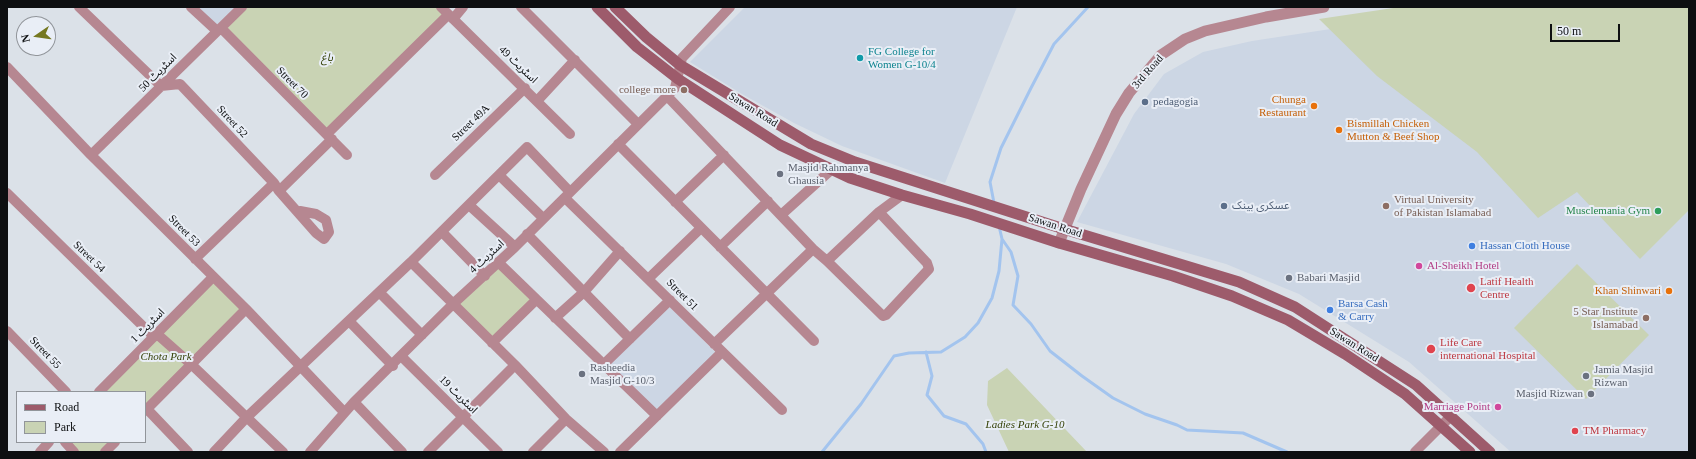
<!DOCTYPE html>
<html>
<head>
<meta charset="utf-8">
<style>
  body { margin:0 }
  #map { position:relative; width:1696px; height:459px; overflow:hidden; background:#dbe1e8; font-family:"Times New Roman",serif }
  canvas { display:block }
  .frame { position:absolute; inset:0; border:8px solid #0d0f11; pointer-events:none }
  .legend { position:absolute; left:16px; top:391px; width:130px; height:52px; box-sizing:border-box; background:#e9eef6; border:1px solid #91959a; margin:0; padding:5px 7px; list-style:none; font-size:12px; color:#0d0f11 }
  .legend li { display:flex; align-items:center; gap:8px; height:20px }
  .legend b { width:20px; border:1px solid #91959a }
  .north { position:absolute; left:16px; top:16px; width:40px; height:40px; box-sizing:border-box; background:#e9eef6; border:1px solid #91959a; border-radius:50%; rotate:257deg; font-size:11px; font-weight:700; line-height:16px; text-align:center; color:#0d0f11 }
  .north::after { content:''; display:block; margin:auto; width:14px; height:18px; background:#757820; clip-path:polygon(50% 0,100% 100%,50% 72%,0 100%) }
  .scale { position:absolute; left:1550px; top:24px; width:70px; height:18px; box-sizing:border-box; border:2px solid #0d0f11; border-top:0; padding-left:5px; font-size:12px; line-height:14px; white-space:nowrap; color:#0d0f11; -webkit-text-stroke:3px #e9eef6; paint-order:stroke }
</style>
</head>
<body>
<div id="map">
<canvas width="1696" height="459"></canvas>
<div class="frame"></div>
<ul class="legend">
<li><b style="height:5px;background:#9d5b6b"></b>Road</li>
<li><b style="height:11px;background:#c9d3b4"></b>Park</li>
</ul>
<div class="north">N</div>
<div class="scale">50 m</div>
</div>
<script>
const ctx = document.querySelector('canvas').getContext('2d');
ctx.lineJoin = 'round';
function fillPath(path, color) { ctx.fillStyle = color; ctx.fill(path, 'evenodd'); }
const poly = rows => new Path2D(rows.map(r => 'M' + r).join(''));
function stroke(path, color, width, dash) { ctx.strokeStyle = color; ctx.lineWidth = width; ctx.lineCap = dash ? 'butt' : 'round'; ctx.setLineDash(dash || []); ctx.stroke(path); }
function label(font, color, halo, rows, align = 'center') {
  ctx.font = font + ' "Times New Roman","Noto Sans Arabic",serif'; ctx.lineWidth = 4; ctx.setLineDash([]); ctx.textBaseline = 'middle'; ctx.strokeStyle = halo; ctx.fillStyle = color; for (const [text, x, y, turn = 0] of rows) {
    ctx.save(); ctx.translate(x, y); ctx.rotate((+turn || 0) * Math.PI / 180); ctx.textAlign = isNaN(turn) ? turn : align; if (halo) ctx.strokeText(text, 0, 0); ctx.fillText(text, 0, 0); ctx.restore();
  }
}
fillPath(poly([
  [196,7,235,7,216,26],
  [745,7,1017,7,945,183,842,146,794,123,742,94,690,62],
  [1689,7,1689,452,1511,452,1409,362,1299,294,1226,264,1077,222,1134,114,1164,74,1203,52,1252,41,1455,10],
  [668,305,716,353,658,411,609,364]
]), '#ccd6e4');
fillPath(poly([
  [247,7,437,7,444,14,326,130,226,28],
  [1400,7,1689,7,1689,210,1640,259,1577,192,1538,218,1477,152,1377,76,1319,19],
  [498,264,532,300,492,341,456,304],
  [1577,264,1649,335,1586,399,1514,328],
  [213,280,242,309,145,406,145,392,100,392],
  [1007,368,1087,452,1009,452,987,405,988,381],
  [68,442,109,442,99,452,78,452]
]), '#c9d3b4');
stroke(poly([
  [994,203,990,182,1001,148,1031,88,1054,44,1088,7],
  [1002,239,1011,252,1018,276,1013,305,1031,324,1050,351,1082,376,1113,398,1145,414,1177,425,1187,430,1243,433,1287,452],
  [926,352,932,376,927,395,944,416,966,424,983,444,986,452],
  [822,452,861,404,894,356,909,353,941,352,965,337,978,323,992,298,999,271,1002,239,999,226]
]), '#a3c4ee', 3);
stroke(poly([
  [79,7,161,86,180,84,274,183,279,191,316,233,324,239,329,232,326,220,316,214,300,211],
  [191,7,217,31],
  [441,7,570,134],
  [521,7,638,124],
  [453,19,463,7],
  [221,28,347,155],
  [7,67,91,155,246,309,344,412],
  [667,96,813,249,827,261,883,316,886,315,929,269,927,263,879,212],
  [537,101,575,60],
  [327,134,448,15],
  [618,144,814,341],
  [91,155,242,7],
  [435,175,525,88],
  [499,175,543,218],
  [279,191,332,139],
  [7,193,154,337],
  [565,198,782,410],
  [675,202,724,155],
  [469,205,515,247],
  [781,215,831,170],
  [442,232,485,276],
  [527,234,630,339],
  [720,247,768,201],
  [195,259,274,183],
  [827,261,879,212,902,195],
  [411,262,515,365,566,419,604,452],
  [498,262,657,416],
  [648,279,701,228],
  [379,292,422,335],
  [555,318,584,292,620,251],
  [349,321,393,366],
  [7,331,66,392],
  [157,334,192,365,283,452],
  [492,343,536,300],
  [714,344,813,249],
  [401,356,498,452],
  [604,364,670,300],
  [99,392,213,277],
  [354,402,402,452],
  [147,409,188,452],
  [145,411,246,309],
  [65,442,74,452],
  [40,452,49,442],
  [105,452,115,442],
  [214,452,247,417,411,262,527,147,570,192],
  [310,452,354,402,454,303,515,247,675,88,682,58,730,7],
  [428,452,515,365],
  [533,452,566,419],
  [620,452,722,352],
  [1415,452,1451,416]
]), '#b68791', 10);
stroke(poly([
  [1059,243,1081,189,1116,114,1129,93,1161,55,1185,39,1205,31,1266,17,1324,7]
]), '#b68791', 11);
stroke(poly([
  [597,7,637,47,678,79,780,145,850,178,902,195,970,214,1059,243,1173,276,1232,296,1288,320,1345,354,1405,394,1470,452],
  [615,7,646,37,680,65,811,144,855,162,1064,229,1239,282,1295,307,1416,385,1490,452]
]), '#9d5b6b', 11);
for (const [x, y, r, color] of [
  [860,58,4,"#0f9aa8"],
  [684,90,4,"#8d6e63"],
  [1145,102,4,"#5c6f8a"],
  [1314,106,4,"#e8710a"],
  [1339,130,4,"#e8710a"],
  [780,174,4,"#6b7280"],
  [1224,206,4,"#5c6f8a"],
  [1386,206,4,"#8d6e63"],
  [1658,211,4,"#2e9e5b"],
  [1472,246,4,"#3f7fe0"],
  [1419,266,4,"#d1479c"],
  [1289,278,4,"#6b7280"],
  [1471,288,5,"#e0444e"],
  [1669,291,4,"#e8710a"],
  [1330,310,4,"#3f7fe0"],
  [1646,318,4,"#8d6e63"],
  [1431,349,5,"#e0444e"],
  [582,374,4,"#6b7280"],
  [1586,376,4,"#6b7280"],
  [1591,394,4,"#6b7280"],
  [1498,407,4,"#d1479c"],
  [1575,431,4,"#e0444e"]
]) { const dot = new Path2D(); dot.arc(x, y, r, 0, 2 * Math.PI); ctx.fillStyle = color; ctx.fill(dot); stroke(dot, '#e9eef6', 1.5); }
label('11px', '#0d838f', '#e9eef6', [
  ["FG College for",868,52],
  ["Women G-10/4",868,65]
], 'left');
label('italic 11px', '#334005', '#e9eef6', [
  ["باغ",327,58],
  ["Chota Park",166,357],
  ["Ladies Park G-10",1025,425]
]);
label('11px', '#0d0f11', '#e9eef6', [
  ["اسٹریٹ 49",518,65,44],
  ["3rd Road",1148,72,-49],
  ["اسٹریٹ 50",158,73,-45],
  ["Street 70",292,83,45],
  ["Sawan Road",753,110,32],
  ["Street 52",232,122,47],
  ["Street 49A",471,123,-44],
  ["Sawan Road",1055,226,18],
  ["Street 53",184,231,45],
  ["Street 54",89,257,44],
  ["اسٹریٹ 4",487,257,-43],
  ["Street 51",682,295,45],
  ["اسٹریٹ 1",148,326,-45],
  ["Sawan Road",1354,345,32],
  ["Street 55",45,353,46],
  ["اسٹریٹ 19",458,395,45]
]);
label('11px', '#785e54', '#e9eef6', [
  ["college more",676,90],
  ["Virtual University",1394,200,"left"],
  ["of Pakistan Islamabad",1394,213,"left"],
  ["5 Star Institute",1638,312],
  ["Islamabad",1638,325]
], 'right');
label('11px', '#c56008', '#e9eef6', [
  ["Chunga",1306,100],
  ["Restaurant",1306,113],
  ["Bismillah Chicken",1347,124,"left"],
  ["Mutton & Beef Shop",1347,137,"left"],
  ["Khan Shinwari",1661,291]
], 'right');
label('11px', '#4e5e75', '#e9eef6', [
  ["pedagogia",1153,102],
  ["عسکری بینک",1232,206]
], 'left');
label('11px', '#5b616d', '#e9eef6', [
  ["Masjid Rahmanya",788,168],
  ["Ghausia",788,181],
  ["Babari Masjid",1297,278],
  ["Rasheedia",590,368],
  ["Masjid G-10/3",590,381],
  ["Jamia Masjid",1594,370],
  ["Rizwan",1594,383],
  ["Masjid Rizwan",1583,394,"right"]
], 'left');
label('11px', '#27864d', '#e9eef6', [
  ["Musclemania Gym",1650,211]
], 'right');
label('11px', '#366cbe', '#e9eef6', [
  ["Hassan Cloth House",1480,246],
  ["Barsa Cash",1338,304],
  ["& Carry",1338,317]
], 'left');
label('11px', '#b23c85', '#e9eef6', [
  ["Al-Sheikh Hotel",1427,266],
  ["Marriage Point",1490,407,"right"]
], 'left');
label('11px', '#be3a42', '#e9eef6', [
  ["Latif Health",1480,282],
  ["Centre",1480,295],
  ["Life Care",1440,343],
  ["international Hospital",1440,356],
  ["TM Pharmacy",1583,431]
], 'left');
</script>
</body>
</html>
